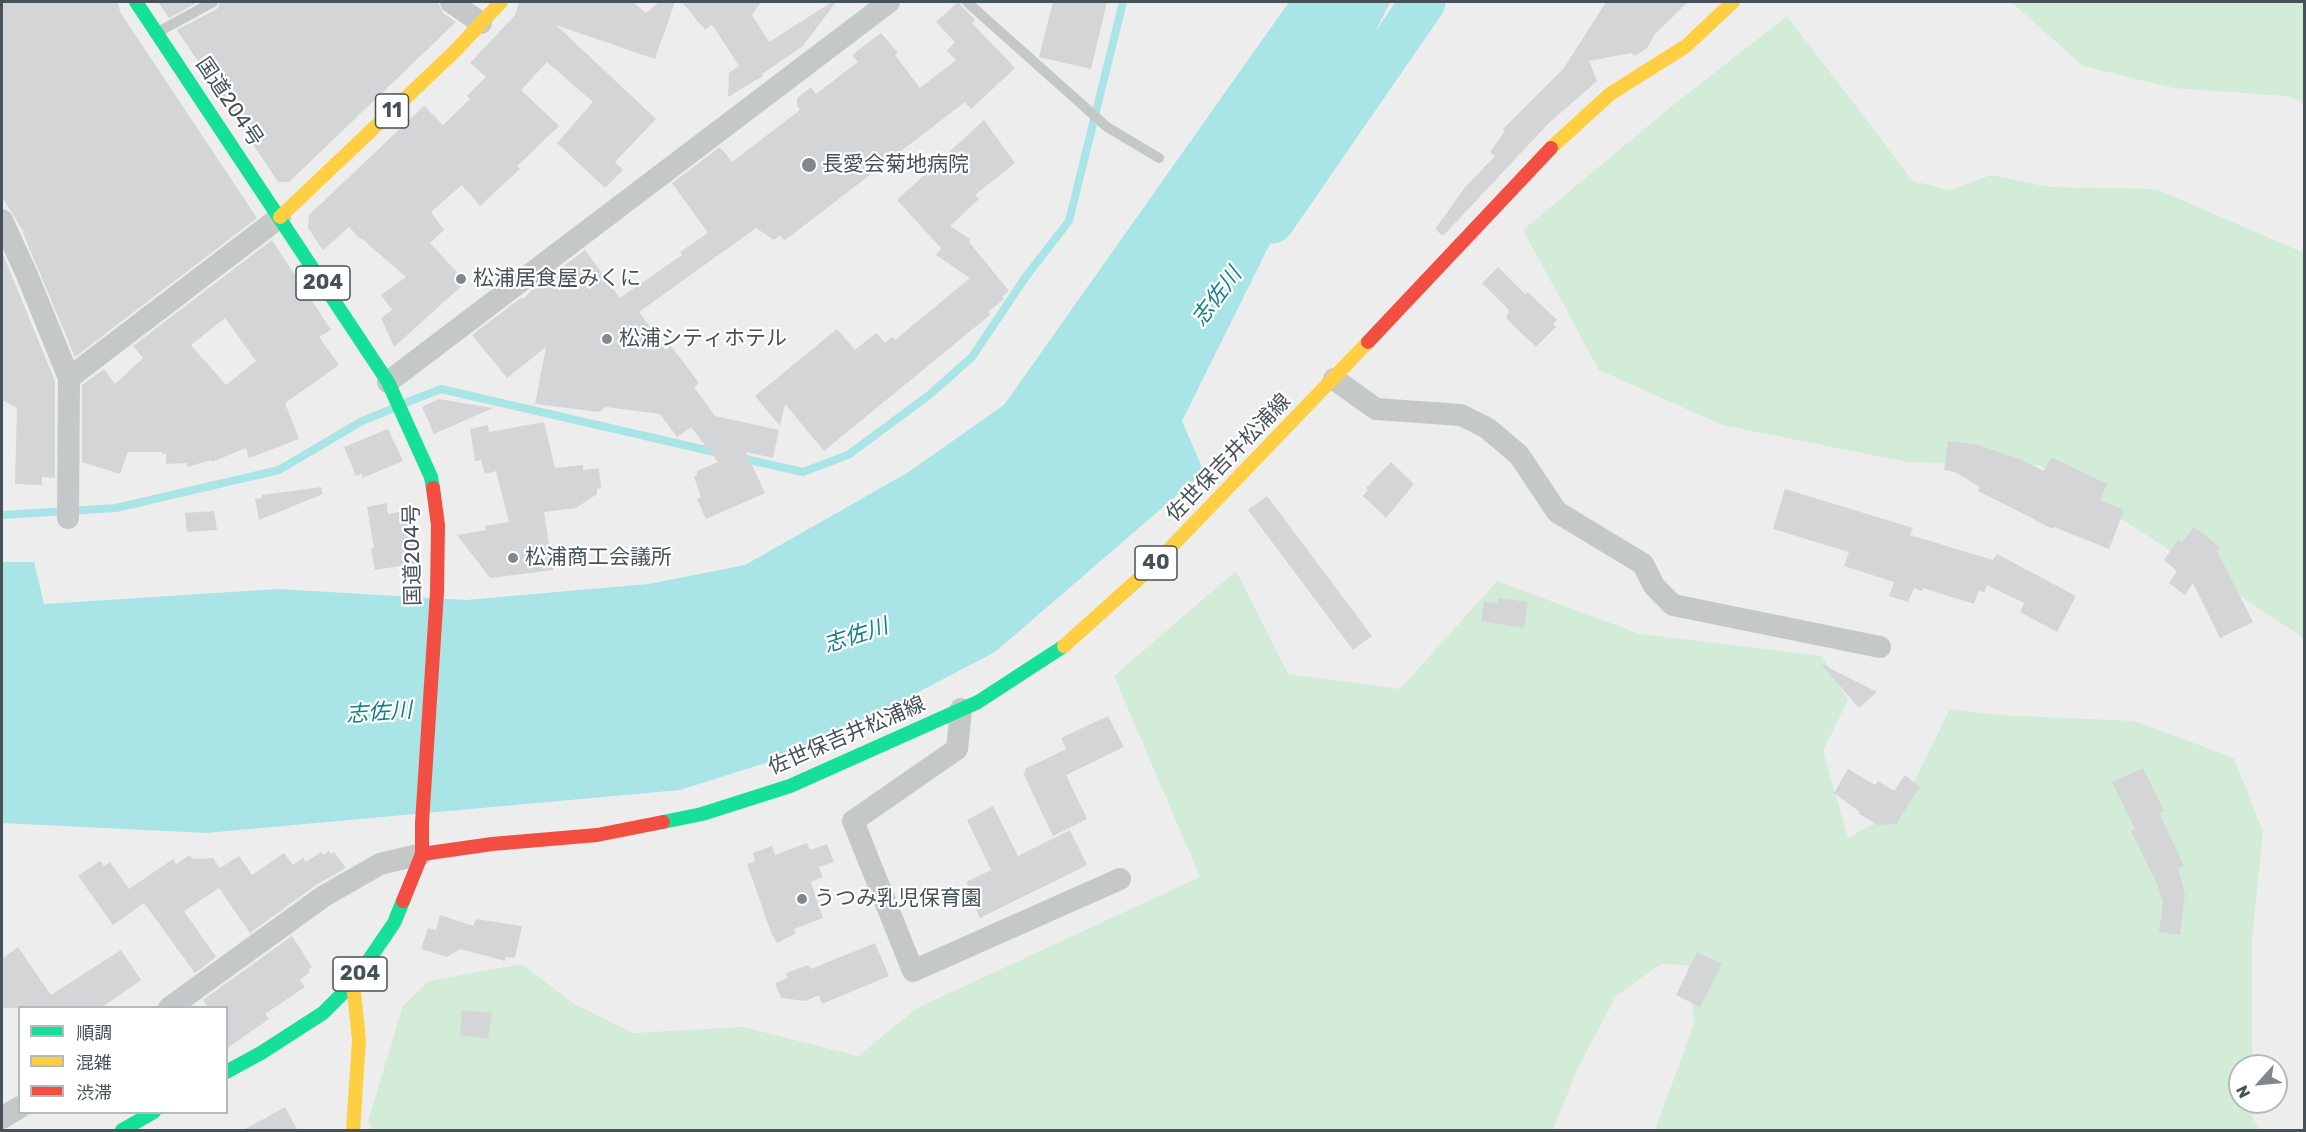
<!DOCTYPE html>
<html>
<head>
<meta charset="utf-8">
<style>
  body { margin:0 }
  #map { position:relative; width:2306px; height:1132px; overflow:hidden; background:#eeeded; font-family:Rubik,"Noto Sans JP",sans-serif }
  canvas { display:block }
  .frame { position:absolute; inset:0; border:3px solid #465258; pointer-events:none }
  .legend { position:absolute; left:18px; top:1006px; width:210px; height:108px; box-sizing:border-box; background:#fff; border:2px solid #b5babc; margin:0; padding:8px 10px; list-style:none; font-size:18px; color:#465258 }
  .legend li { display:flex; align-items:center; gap:12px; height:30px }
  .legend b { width:30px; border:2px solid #b5babc }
  .north { position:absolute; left:2228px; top:1054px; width:60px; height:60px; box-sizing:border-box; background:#fff; border:2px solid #b5babc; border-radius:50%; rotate:243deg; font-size:16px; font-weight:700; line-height:24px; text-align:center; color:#465258 }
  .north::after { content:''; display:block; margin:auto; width:21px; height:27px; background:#81888c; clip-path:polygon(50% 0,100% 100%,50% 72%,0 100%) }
</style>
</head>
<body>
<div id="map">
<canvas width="2306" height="1132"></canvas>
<div class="frame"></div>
<ul class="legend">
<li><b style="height:8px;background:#16e098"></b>順調</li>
<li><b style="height:8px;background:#ffcf43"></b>混雑</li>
<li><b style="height:8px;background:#f24e42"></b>渋滞</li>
</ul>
<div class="north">N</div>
</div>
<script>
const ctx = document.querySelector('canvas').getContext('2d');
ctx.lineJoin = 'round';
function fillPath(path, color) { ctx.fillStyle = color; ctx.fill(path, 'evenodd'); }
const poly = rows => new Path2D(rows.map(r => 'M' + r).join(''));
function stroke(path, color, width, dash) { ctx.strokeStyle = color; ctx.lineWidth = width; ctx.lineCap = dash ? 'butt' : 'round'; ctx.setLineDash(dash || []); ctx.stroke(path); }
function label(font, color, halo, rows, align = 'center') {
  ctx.font = font + ' Rubik,"Noto Sans JP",sans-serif'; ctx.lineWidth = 4.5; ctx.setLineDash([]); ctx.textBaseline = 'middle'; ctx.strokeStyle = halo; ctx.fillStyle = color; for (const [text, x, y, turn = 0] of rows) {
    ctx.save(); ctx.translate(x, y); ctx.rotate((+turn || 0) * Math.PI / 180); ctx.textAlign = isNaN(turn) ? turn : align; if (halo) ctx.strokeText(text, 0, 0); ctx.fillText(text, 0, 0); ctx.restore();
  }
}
fillPath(poly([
  [2011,2,2304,2,2304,102,2285,96,2173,88,2083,66],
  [1787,16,1913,181,1949,190,1991,175,2049,187,2156,189,2304,253,2304,641,2301,636,2039,465,1907,462,1722,425,1599,370,1523,230,1672,106],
  [1236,571,1288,674,1400,689,1497,581,1640,634,1822,656,1848,700,1823,751,1848,838,1902,807,1950,709,1999,715,2134,721,2234,758,2263,831,2252,940,2252,1066,2240,1066,2240,1102,2252,1102,2252,1116,2259,1130,1655,1130,1694,1024,1688,965,1661,964,1616,996,1576,1072,1553,1130,373,1130,368,1121,403,1006,429,981,522,964,574,1004,633,1033,743,1027,858,1056,917,1008,1200,877,1114,676]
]), '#d2ecd8');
fillPath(poly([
  [1289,2,1390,2,1182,421,1204,472,995,652,810,749,680,790,206,833,2,823,2,562,34,562,44,604,278,589,466,600,648,584,745,565,907,473,1004,405]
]), '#a9e5e7');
stroke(poly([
  [405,403,441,389,719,453],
  [740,458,803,472,848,455,928,396,972,357,1027,275,1069,221,1123,2],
  [2,515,116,508,279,470,362,421,392,409]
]), '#a9e5e7', 8);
stroke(poly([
  [1272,221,1423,2]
]), '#a9e5e7', 45);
fillPath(poly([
  [2,2,118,2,120,12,257,218,75,357,23,233,24,232,2,197],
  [158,2,198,2,169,18],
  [220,2,438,2,443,13,456,22,289,182,278,182,177,30,217,9],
  [519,2,633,2,646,13,659,2,675,2,655,59,556,25,656,119,615,162,623,170,605,188,557,143,593,102,547,62,521,90,559,126,517,166,520,169,480,206,462,185,431,212,444,230,430,243,466,282,394,347,381,318,392,310,381,295,406,277,361,238,360,239,349,227,323,250,308,228,309,215,424,106,443,125,470,99,467,96,486,77,470,63,515,15],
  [682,2,761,2,752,15,769,42,832,2,836,2,803,46,762,74,763,76,728,97,729,73,739,66,713,26,711,25,705,30],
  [958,2,975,20,972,23,1015,68,971,109,965,102,784,241,780,235,774,240,756,228,639,312,666,350,671,346,699,383,694,387,715,416,779,430,773,458,746,452,765,493,706,519,697,499,701,497,694,477,697,475,697,471,718,462,691,427,677,437,660,414,606,407,599,412,535,404,546,347,507,378,472,335,521,298,523,299,533,289,585,250,620,298,682,255,680,252,708,233,672,183,720,147,732,162,800,110,797,106,797,98,811,87,816,94,858,62,852,55,881,33,898,53,895,55,920,88,956,60,947,51,955,42,936,22],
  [1053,2,1107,2,1091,69,1039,57],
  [1606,2,1688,2,1655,34,1647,48,1635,56,1631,53,1589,61,1597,81,1548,124,1443,236,1435,229,1466,186,1495,156,1490,152,1505,131,1503,129,1564,68],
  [984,120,1015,163,975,195,979,199,950,226,970,239,969,242,1009,291,1002,297,1004,299,988,312,990,315,824,451,785,404,780,426,755,396,837,329,855,350,876,333,885,343,892,337,895,340,970,278,936,255,941,248,897,200],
  [272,240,331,330,319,337,339,365,285,403,299,439,249,458,246,448,212,462,211,460,187,467,187,463,166,464,166,454,162,454,162,452,128,452,120,474,82,462,82,385,104,369,115,384,143,358,133,346],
  [225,318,256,361,226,385,191,345],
  [2,252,55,381,55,478,42,477,42,485,15,484,17,408,2,400],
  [1498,267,1525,294,1528,292,1557,320,1553,324,1556,327,1536,347,1506,318,1509,310,1482,283],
  [439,399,493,408,434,434,422,407],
  [544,422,555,468,583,465,583,470,599,468,601,488,597,489,597,494,576,508,544,512,553,570,490,578,457,535,486,530,485,526,509,522,496,471,485,474,481,460,475,461,470,429,488,425,489,432],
  [388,429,403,461,362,478,362,474,356,476,344,447],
  [1948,441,1978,445,2022,460,2044,471,2051,457,2107,484,2100,500,2124,510,2109,549,2054,527,2053,529,1978,491,1980,487,1955,472,1944,470],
  [1391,462,1414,484,1386,518,1363,496,1368,490,1366,488],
  [321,487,323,494,259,520,255,499,262,498,262,495],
  [1785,489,1913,528,1910,535,1993,560,1997,554,2076,596,2057,632,2020,612,2024,603,1987,585,1985,592,1979,591,1974,604,1923,588,1922,591,1914,588,1908,602,1889,596,1894,582,1844,566,1849,552,1773,529],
  [1267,496,1372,636,1353,650,1248,510],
  [387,503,388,514,411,510,419,563,375,570,371,549,374,548,367,507],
  [214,511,217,530,187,532,185,513],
  [2194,527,2220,547,2217,551,2253,622,2220,638,2193,583,2185,595,2169,583,2177,571,2164,560,2178,540,2182,542],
  [1498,598,1528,602,1524,628,1481,621,1484,601,1497,603],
  [1821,664,1877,692,1859,708],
  [1108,716,1124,747,1066,775,1087,819,1053,836,1023,773,1026,772,1025,769,1066,749,1061,738],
  [2143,768,2164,811,2159,813,2184,866,2178,868,2185,895,2180,935,2159,932,2163,902,2158,886,2131,831,2135,829,2112,782],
  [1848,769,1875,785,1878,781,1894,791,1905,775,1920,787,1902,814,1897,824,1878,825,1859,814,1860,812,1834,793],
  [993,806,1018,856,1070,830,1087,865,980,918,969,894,971,892,966,882,991,870,967,820],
  [807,843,810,850,827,844,834,862,819,867,823,877,811,882,823,918,794,929,796,933,777,943,772,935,747,864,755,861,753,853,772,846,775,855],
  [329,851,331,854,334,852,346,868,316,885,250,933,219,888,184,911,216,957,195,973,144,903,113,925,78,876,100,861,104,866,110,862,129,889,173,859,176,864,190,855,192,859,213,858,220,868,239,856,252,875,284,853,293,865,303,858,306,862,321,852,323,855],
  [440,915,473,926,476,919,522,926,515,958,506,957,505,961,460,949,447,957,421,949,428,928,436,930],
  [292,936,312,967,308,970,310,972,300,980,305,987,265,1014,269,1019,226,1049,226,1008,209,1008,203,1000],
  [875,943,889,976,822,1004,819,995,806,1001,781,998,775,983,788,978,786,973,808,965,811,969],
  [18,947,51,995,121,950,141,980,101,1008,2,1008,2,959],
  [1697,952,1722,964,1700,1007,1676,995],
  [462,1010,492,1013,488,1039,460,1035],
  [285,1107,298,1131,242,1131]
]), '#d4d5d6');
stroke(poly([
  [967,2,1107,127,1159,158],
  [158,32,213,2]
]), '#c4c8c9', 10);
stroke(poly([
  [451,2,481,23],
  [2,220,27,275,69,378,68,518],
  [69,378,280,217],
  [1334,379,1376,409,1461,415,1487,428,1519,455,1557,512,1643,564,1654,586,1673,605,1880,647],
  [388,382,889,2],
  [961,709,957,749,853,821,913,971,1120,879],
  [169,1008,324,896,380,864,422,854],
  [2,1118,20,1107]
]), '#c4c8c9', 22);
stroke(poly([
  [136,2,388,382,431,477,433,488],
  [663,822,702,814,790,786,978,702,1064,646],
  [226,1072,261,1053,323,1013,353,983,394,923,403,901],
  [122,1130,154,1112]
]), '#16e098', 14);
stroke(poly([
  [1551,148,1610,94,1686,46,1733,2],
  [280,217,454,52,501,2],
  [1064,646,1153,566,1368,342],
  [353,983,359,1040,353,1130]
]), '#ffcf43', 14);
stroke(poly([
  [1368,342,1551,148],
  [422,854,492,844,597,835,663,822],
  [403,901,422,854,422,823,437,592,438,525,433,488]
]), '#f24e42', 14);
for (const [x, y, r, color] of [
  [809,165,8,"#81888c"],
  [461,279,6,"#81888c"],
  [607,339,6,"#81888c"],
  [513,558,6,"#81888c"],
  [802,899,6,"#81888c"]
]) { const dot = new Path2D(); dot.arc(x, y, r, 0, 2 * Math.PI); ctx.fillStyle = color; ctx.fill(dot); stroke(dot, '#fff', 2); }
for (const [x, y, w] of [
  [392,111,33],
  [323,283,54],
  [1156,563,42],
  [360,974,54]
]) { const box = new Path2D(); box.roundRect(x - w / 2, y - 17, w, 34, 4.5); ctx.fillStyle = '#fff'; ctx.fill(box); stroke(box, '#465258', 1.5); }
label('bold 20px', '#465258', null, [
  ["11",392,111],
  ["204",323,283],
  ["40",1156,563],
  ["204",360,974]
]);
label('21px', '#465258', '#fff', [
  ["国道204号",229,102,56],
  ["佐世保吉井松浦線",1229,458,-46],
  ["国道204号",413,555,-91],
  ["佐世保吉井松浦線",847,736,-23]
]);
label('21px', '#465258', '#fff', [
  ["長愛会菊地病院",822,165],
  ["松浦居食屋みくに",473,279],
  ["松浦シティホテル",619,339],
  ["松浦商工会議所",525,558],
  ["うつみ乳児保育園",814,899]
], 'left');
label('italic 22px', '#148287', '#fff', [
  ["志佐川",1217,297,-53],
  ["志佐川",856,636,-18],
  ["志佐川",379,713,-4]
]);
</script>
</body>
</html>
